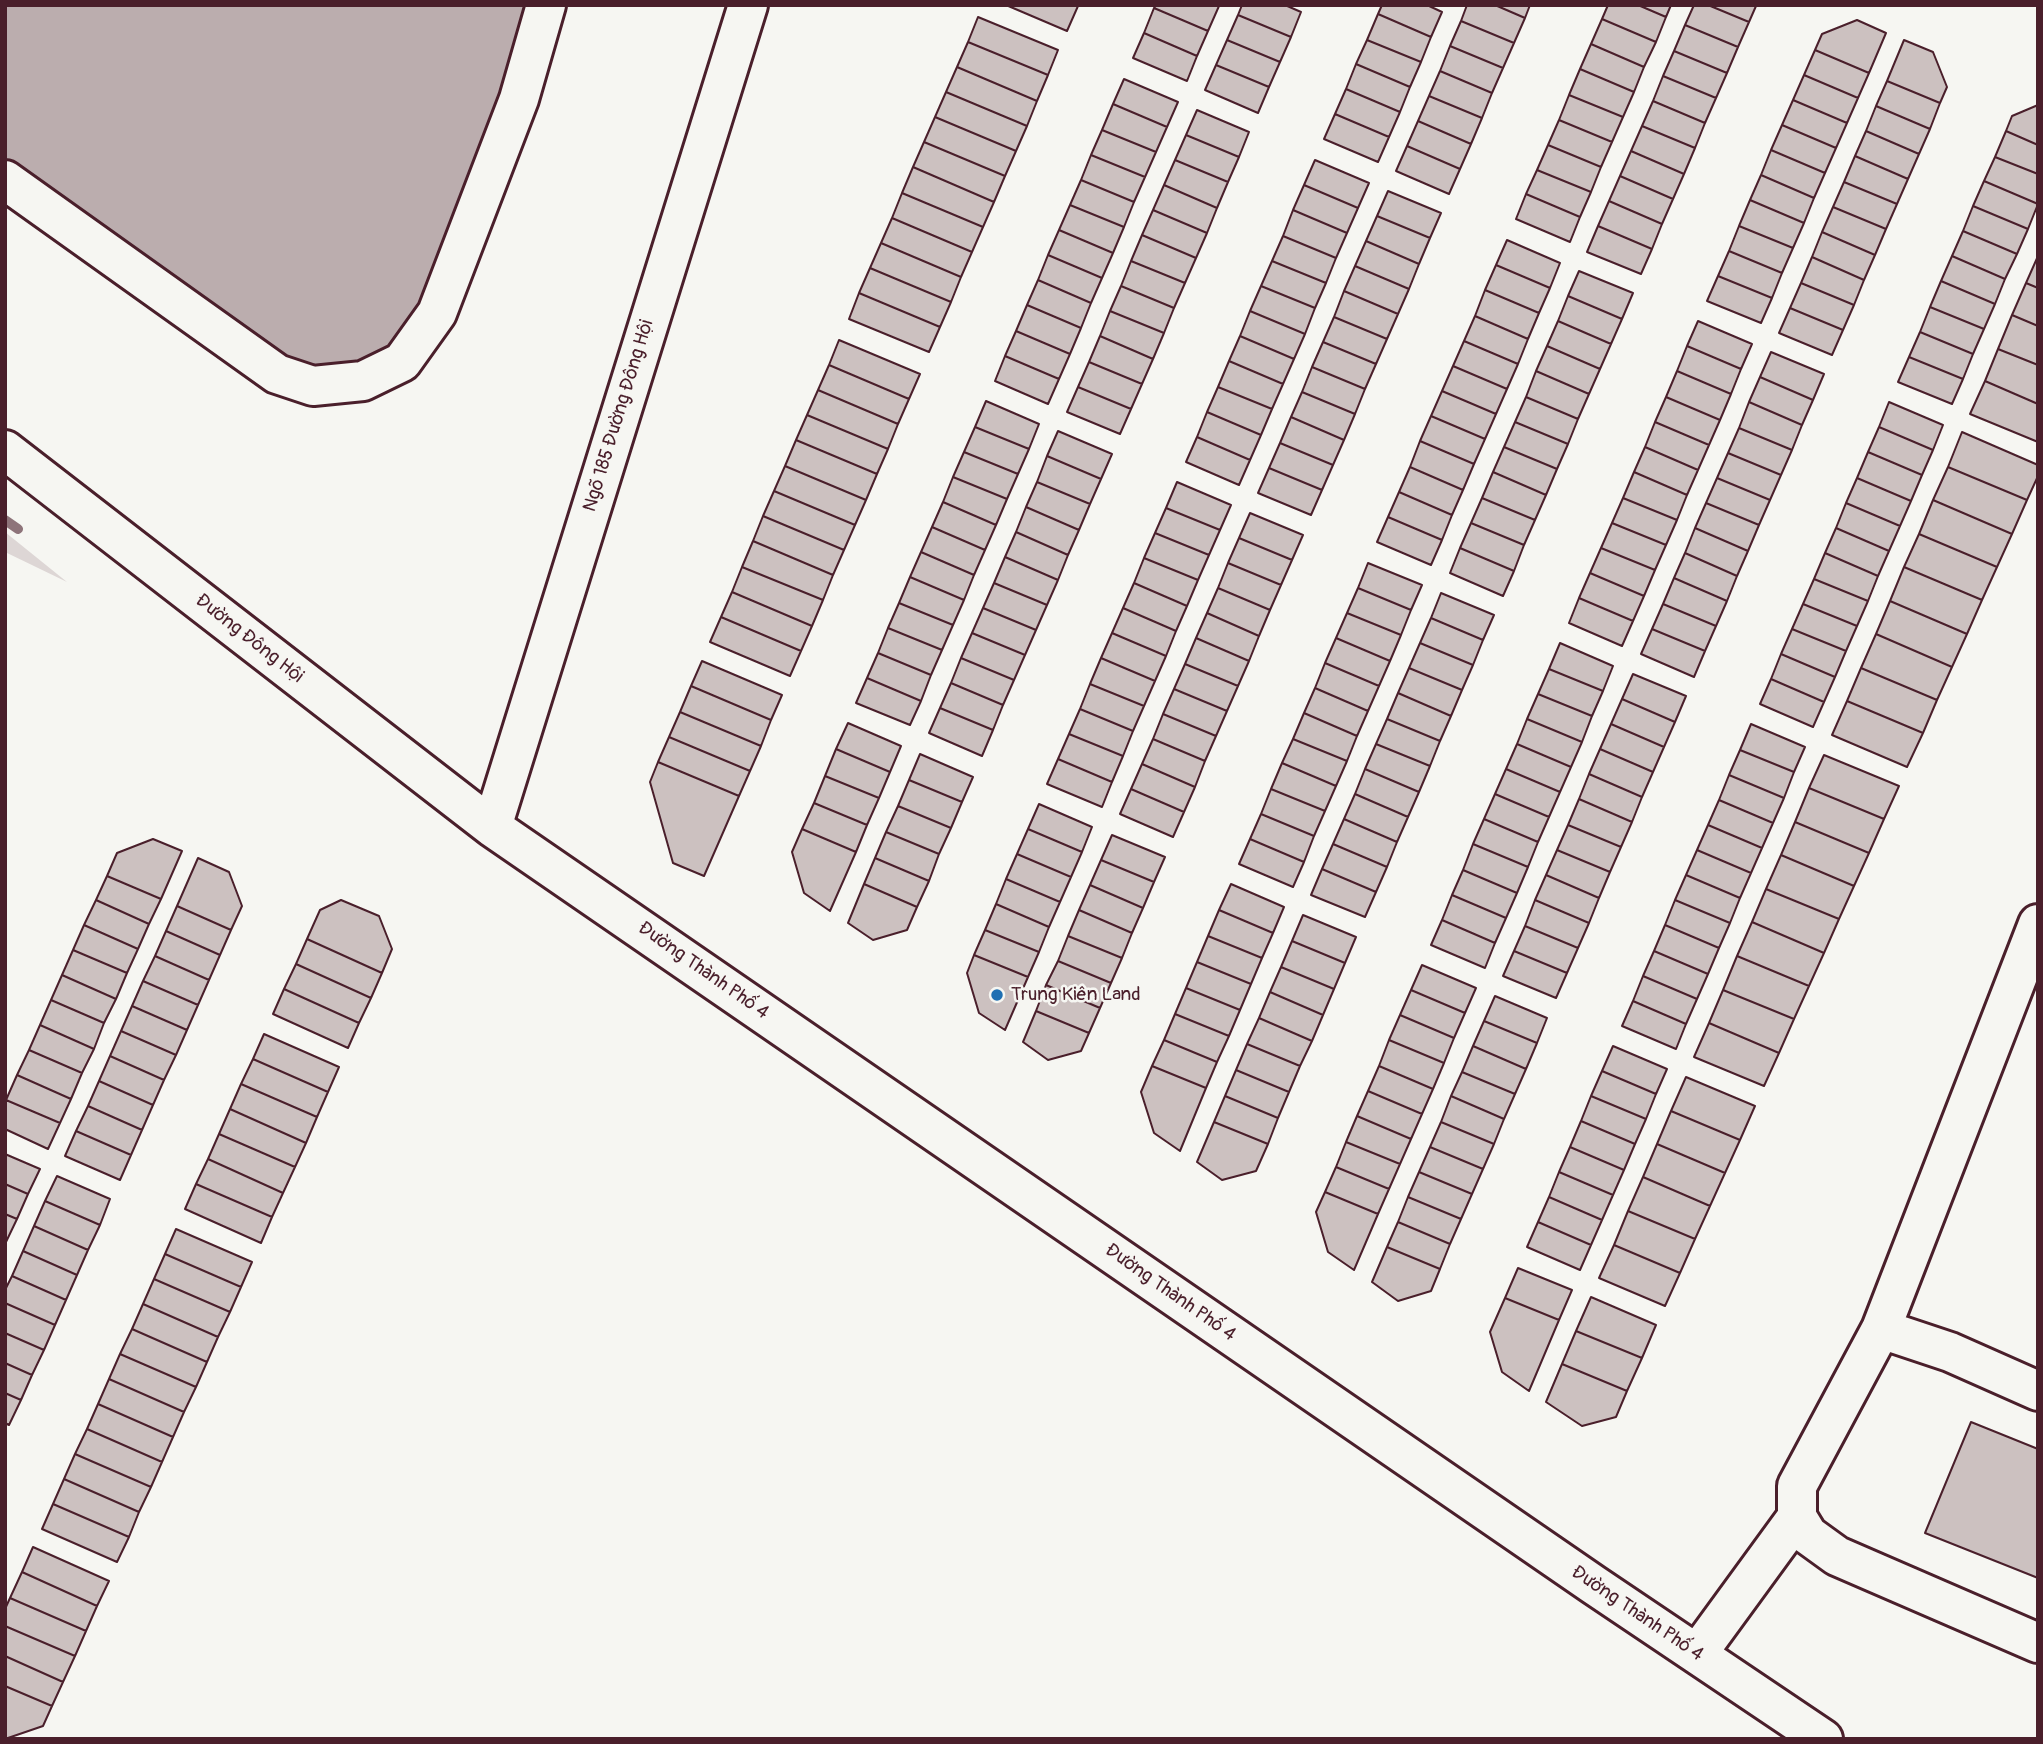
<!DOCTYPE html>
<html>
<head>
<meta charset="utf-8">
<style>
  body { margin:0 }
  #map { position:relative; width:2043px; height:1744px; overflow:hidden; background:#f6f6f2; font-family:Pangolin,sans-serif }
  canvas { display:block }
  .frame { position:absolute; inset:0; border:7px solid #4a1f2b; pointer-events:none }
</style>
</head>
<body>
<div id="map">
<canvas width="2043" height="1744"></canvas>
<div class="frame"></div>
</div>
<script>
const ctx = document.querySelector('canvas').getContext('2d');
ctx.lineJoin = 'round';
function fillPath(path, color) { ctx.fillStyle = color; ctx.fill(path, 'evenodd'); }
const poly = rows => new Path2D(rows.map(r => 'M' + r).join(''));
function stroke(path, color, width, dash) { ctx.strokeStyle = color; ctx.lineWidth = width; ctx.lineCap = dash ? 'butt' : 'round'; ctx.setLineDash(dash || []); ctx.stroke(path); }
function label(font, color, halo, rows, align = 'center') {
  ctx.font = font + ' Pangolin,sans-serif'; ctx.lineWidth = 5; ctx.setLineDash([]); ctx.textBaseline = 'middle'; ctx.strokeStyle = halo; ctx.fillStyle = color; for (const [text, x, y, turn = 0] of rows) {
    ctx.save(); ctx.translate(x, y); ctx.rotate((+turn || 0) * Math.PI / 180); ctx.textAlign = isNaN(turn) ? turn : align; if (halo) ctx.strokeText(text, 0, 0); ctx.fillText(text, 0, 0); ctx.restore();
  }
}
fillPath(poly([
  [5,532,67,582,5,552]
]), '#ddd6d5');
const water = poly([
  [5,5,546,5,402,362,313,386,5,180,5,5]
]);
fillPath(water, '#bbadae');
stroke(water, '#8e747a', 2);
stroke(poly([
  [5,520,18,529]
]), '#8e747a', 10);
const building = poly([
  [1006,5,1075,5,1078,6,1067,31,1006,5],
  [1156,5,1217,5,1219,6,1208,31,1154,8,1156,5],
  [1242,5,1285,5,1301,12,1291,37,1238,15,1242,5],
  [1382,5,1427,5,1442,12,1431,37,1378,14,1382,5],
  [1467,5,1495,5,1525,18,1514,43,1461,21,1467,5],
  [1495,5,1530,5,1525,18,1495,5],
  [1608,5,1638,5,1666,17,1656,42,1602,19,1608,5],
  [1638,5,1671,5,1666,17,1638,5],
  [1694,5,1708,5,1749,22,1738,47,1685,25,1694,5],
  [1708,5,1755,5,1756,6,1749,22,1708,5],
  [1154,8,1208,31,1197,56,1144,33,1154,8],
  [1378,14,1431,37,1421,62,1367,40,1378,14],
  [1238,15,1291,37,1280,62,1227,40,1238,15],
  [978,17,1058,50,1048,75,968,42,978,17],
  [1602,19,1656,42,1644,67,1591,44,1602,19],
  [1857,20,1886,33,1869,73,1815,50,1822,34,1857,20],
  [1461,21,1514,43,1503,68,1450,46,1461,21],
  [1685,25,1738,47,1727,73,1674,51,1685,25],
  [1144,33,1197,56,1187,81,1133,58,1144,33],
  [1227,40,1280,62,1269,87,1216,65,1227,40],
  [1367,40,1421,62,1410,87,1356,64,1367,40],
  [1904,40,1933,52,1947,87,1940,103,1887,81,1904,40],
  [968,42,1048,75,1037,101,957,67,968,42],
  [1591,44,1644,67,1634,92,1580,69,1591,44],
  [1450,46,1503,68,1492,93,1440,71,1450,46],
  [1815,50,1869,73,1858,98,1804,75,1815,50],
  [1674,51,1727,73,1716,98,1663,76,1674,51],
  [1356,64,1410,87,1400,112,1346,89,1356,64],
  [1216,65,1269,87,1258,113,1205,90,1216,65],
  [957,67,1037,101,1027,126,946,92,957,67],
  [1580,69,1634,92,1623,117,1569,95,1580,69],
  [1440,71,1492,93,1482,118,1429,96,1440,71],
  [1804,75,1858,98,1847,123,1793,100,1804,75],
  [1663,76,1716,98,1705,123,1653,101,1663,76],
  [1124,79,1178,102,1167,127,1113,104,1124,79],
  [1887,81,1940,103,1930,129,1876,106,1887,81],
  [1346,89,1400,112,1389,137,1335,114,1346,89],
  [946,92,1027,126,1016,151,935,117,946,92],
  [1569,95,1623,117,1612,142,1559,120,1569,95],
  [1429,96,1482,118,1471,144,1418,121,1429,96],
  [1793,100,1847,123,1836,148,1782,125,1793,100],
  [1653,101,1705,123,1695,148,1642,126,1653,101],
  [1113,104,1167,127,1156,152,1102,130,1113,104],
  [2038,105,2038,145,2006,131,2012,116,2038,105],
  [1876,106,1930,129,1919,154,1866,131,1876,106],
  [1197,110,1249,132,1239,157,1186,135,1197,110],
  [1335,114,1389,137,1378,162,1324,139,1335,114],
  [935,117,1016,151,1005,176,924,142,935,117],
  [1559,120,1612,142,1601,167,1548,145,1559,120],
  [1418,121,1471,144,1460,169,1407,146,1418,121],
  [1782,125,1836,148,1825,173,1771,150,1782,125],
  [1642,126,1695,148,1684,174,1631,151,1642,126],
  [1102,130,1156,152,1145,177,1091,155,1102,130],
  [1866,131,1919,154,1908,179,1855,156,1866,131],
  [2006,131,2038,145,2038,174,1995,157,2006,131],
  [1186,135,1239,157,1228,182,1175,160,1186,135],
  [924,142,1005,176,994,202,913,167,924,142],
  [1548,145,1601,167,1591,192,1537,170,1548,145],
  [1407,146,1460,169,1449,194,1396,171,1407,146],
  [1771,150,1825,173,1814,198,1761,175,1771,150],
  [1631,151,1684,174,1673,199,1620,176,1631,151],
  [1091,155,1145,177,1134,202,1081,180,1091,155],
  [1855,156,1908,179,1897,204,1844,182,1855,156],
  [1995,157,2038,174,2038,204,1984,181,1995,157],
  [1175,160,1228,182,1217,208,1164,185,1175,160],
  [1315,160,1369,183,1358,208,1304,185,1315,160],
  [913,167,994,202,983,227,902,193,913,167],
  [1537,170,1591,192,1580,217,1526,194,1537,170],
  [1761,175,1814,198,1804,223,1750,200,1761,175],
  [1620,176,1673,199,1662,224,1609,201,1620,176],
  [1081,180,1134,202,1124,227,1070,205,1081,180],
  [1984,181,2038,204,2028,229,1973,206,1984,181],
  [1844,182,1897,204,1886,229,1833,207,1844,182],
  [1164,185,1217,208,1207,233,1153,210,1164,185],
  [1304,185,1358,208,1347,233,1293,210,1304,185],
  [1388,191,1441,213,1430,238,1377,216,1388,191],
  [902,193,983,227,972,252,892,218,902,193],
  [1526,194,1580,217,1570,242,1516,219,1526,194],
  [1750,200,1804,223,1793,248,1739,226,1750,200],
  [1609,201,1662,224,1652,249,1598,226,1609,201],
  [1070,205,1124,227,1113,253,1059,230,1070,205],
  [1973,206,2028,229,2017,254,1963,231,1973,206],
  [1833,207,1886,229,1875,255,1822,232,1833,207],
  [1153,210,1207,233,1196,258,1142,235,1153,210],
  [1293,210,1347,233,1336,258,1283,236,1293,210],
  [1377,216,1430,238,1419,264,1366,241,1377,216],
  [892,218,972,252,961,277,881,243,892,218],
  [1598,226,1652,249,1641,274,1587,252,1598,226],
  [1739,226,1793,248,1782,273,1729,251,1739,226],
  [1059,230,1113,253,1102,278,1048,255,1059,230],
  [1963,231,2017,254,2005,279,1952,256,1963,231],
  [1822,232,1875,255,1864,280,1812,257,1822,232],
  [1142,235,1196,258,1185,283,1131,261,1142,235],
  [1283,236,1336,258,1326,283,1272,261,1283,236],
  [1507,240,1560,263,1550,288,1496,265,1507,240],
  [1366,241,1419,264,1409,289,1355,266,1366,241],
  [881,243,961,277,951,302,870,268,881,243],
  [1729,251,1782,273,1772,298,1718,276,1729,251],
  [1048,255,1102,278,1091,303,1038,280,1048,255],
  [1952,256,2005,279,1995,304,1941,281,1952,256],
  [2038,256,2038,288,2026,283,2038,256],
  [1812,257,1864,280,1854,305,1801,283,1812,257],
  [1131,261,1185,283,1174,308,1121,286,1131,261],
  [1272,261,1326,283,1315,308,1261,286,1272,261],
  [1496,265,1550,288,1539,313,1485,290,1496,265],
  [1355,266,1409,289,1398,314,1344,291,1355,266],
  [870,268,951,302,940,327,859,293,870,268],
  [1579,271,1633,293,1622,319,1568,296,1579,271],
  [1718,276,1772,298,1761,323,1707,301,1718,276],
  [1038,280,1091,303,1081,328,1027,305,1038,280],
  [1941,281,1995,304,1984,329,1930,307,1941,281],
  [1801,283,1854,305,1843,330,1790,308,1801,283],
  [2026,283,2038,288,2038,326,2012,315,2026,283],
  [1121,286,1174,308,1164,333,1110,311,1121,286],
  [1261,286,1315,308,1305,334,1250,311,1261,286],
  [1485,290,1539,313,1528,339,1475,316,1485,290],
  [1344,291,1398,314,1387,339,1334,317,1344,291],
  [859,293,940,327,929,352,849,319,859,293],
  [1568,296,1622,319,1611,344,1558,321,1568,296],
  [1027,305,1081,328,1070,354,1016,331,1027,305],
  [1930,307,1984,329,1973,354,1920,332,1930,307],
  [1790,308,1843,330,1832,355,1779,333,1790,308],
  [1110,311,1164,333,1153,359,1100,336,1110,311],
  [1250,311,1305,334,1294,359,1240,336,1250,311],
  [2012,315,2038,326,2038,365,1998,349,2012,315],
  [1475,316,1528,339,1518,364,1464,341,1475,316],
  [1334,317,1387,339,1376,364,1323,342,1334,317],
  [1558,321,1611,344,1600,369,1547,346,1558,321],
  [1698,321,1752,344,1741,369,1687,346,1698,321],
  [1016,331,1070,354,1059,379,1005,356,1016,331],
  [1920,332,1973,354,1963,379,1909,357,1920,332],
  [1100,336,1153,359,1142,384,1089,362,1100,336],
  [1240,336,1294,359,1283,384,1229,361,1240,336],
  [839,340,920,374,909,399,829,365,839,340],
  [1464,341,1518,364,1507,389,1453,366,1464,341],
  [1323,342,1376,364,1365,389,1312,367,1323,342],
  [1547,346,1600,369,1589,394,1536,371,1547,346],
  [1687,346,1741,369,1731,394,1677,371,1687,346],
  [1998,349,2038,365,2038,404,1985,381,1998,349],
  [1771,352,1824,374,1813,400,1760,377,1771,352],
  [1005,356,1059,379,1048,404,995,381,1005,356],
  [1909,357,1963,379,1952,404,1898,382,1909,357],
  [1229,361,1283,384,1272,409,1218,387,1229,361],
  [1089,362,1142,384,1131,409,1078,387,1089,362],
  [829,365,909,399,898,424,818,390,829,365],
  [1453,366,1507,389,1496,414,1442,391,1453,366],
  [1312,367,1365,389,1355,414,1302,392,1312,367],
  [1536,371,1589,394,1578,419,1526,397,1536,371],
  [1677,371,1731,394,1720,420,1666,397,1677,371],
  [1760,377,1813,400,1802,425,1749,402,1760,377],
  [1985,381,2038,404,2038,442,1970,414,1985,381],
  [1078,387,1131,409,1120,434,1067,412,1078,387],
  [1218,387,1272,409,1261,435,1207,412,1218,387],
  [818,390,898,424,888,449,807,415,818,390],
  [1442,391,1496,414,1485,439,1431,416,1442,391],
  [1302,392,1355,414,1344,440,1291,417,1302,392],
  [1526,397,1578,419,1568,444,1515,422,1526,397],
  [1666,397,1720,420,1709,445,1655,422,1666,397],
  [986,401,1039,424,1029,449,975,427,986,401],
  [1749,402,1802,425,1792,450,1739,428,1749,402],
  [1889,402,1943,425,1933,450,1879,427,1889,402],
  [1207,412,1261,435,1250,460,1197,437,1207,412],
  [807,415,888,449,877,474,796,440,807,415],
  [1431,416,1485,439,1474,464,1420,441,1431,416],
  [1291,417,1344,440,1333,465,1280,443,1291,417],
  [1515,422,1568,444,1557,469,1504,447,1515,422],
  [1655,422,1709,445,1698,470,1645,447,1655,422],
  [975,427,1029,449,1018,474,964,452,975,427],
  [1879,427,1933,450,1922,475,1868,452,1879,427],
  [1739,428,1792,450,1781,475,1728,453,1739,428],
  [1058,431,1112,454,1101,479,1047,456,1058,431],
  [1962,432,2038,465,2038,476,2027,500,1948,467,1962,432],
  [1197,437,1250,460,1239,485,1186,462,1197,437],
  [796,440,877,474,866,500,785,466,796,440],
  [1420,441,1474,464,1463,490,1410,467,1420,441],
  [1280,443,1333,465,1322,490,1269,468,1280,443],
  [1504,447,1557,469,1546,495,1493,472,1504,447],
  [1645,447,1698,470,1687,495,1634,472,1645,447],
  [964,452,1018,474,1007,499,953,477,964,452],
  [1868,452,1922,475,1911,501,1857,478,1868,452],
  [1728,453,1781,475,1770,500,1717,478,1728,453],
  [1047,456,1101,479,1090,504,1037,482,1047,456],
  [785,466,866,500,855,525,774,491,785,466],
  [1410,467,1463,490,1452,515,1399,492,1410,467],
  [1948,467,2027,500,2012,534,1933,500,1948,467],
  [1269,468,1322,490,1311,515,1258,493,1269,468],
  [1493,472,1546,495,1535,520,1482,498,1493,472],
  [1634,472,1687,495,1677,520,1623,498,1634,472],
  [953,477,1007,499,996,525,943,502,953,477],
  [1717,478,1770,500,1759,525,1706,503,1717,478],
  [1857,478,1911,501,1900,526,1846,503,1857,478],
  [1037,482,1090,504,1079,530,1026,507,1037,482],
  [1177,482,1231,505,1220,530,1166,508,1177,482],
  [774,491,855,525,844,550,763,516,774,491],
  [1399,492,1452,515,1442,540,1388,517,1399,492],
  [1482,498,1535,520,1524,545,1471,523,1482,498],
  [1623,498,1677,520,1666,545,1612,523,1623,498],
  [1933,500,2012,534,1997,567,1919,534,1933,500],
  [943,502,996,525,985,550,932,527,943,502],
  [1706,503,1759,525,1748,551,1695,528,1706,503],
  [1846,503,1900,526,1889,551,1836,528,1846,503],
  [1026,507,1079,530,1068,555,1016,532,1026,507],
  [1166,508,1220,530,1209,555,1155,533,1166,508],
  [1250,513,1303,535,1292,560,1239,538,1250,513],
  [763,516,844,550,833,575,753,541,763,516],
  [1388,517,1442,540,1431,565,1377,542,1388,517],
  [1471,523,1524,545,1514,571,1460,548,1471,523],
  [1612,523,1666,545,1655,570,1601,548,1612,523],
  [932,527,985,550,974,575,921,552,932,527],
  [1695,528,1748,551,1737,576,1685,553,1695,528],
  [1836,528,1889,551,1878,576,1825,553,1836,528],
  [1016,532,1068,555,1058,580,1005,557,1016,532],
  [1155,533,1209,555,1198,580,1144,558,1155,533],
  [1919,534,1997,567,1982,600,1904,567,1919,534],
  [1239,538,1292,560,1281,585,1228,563,1239,538],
  [753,541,833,575,823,600,742,567,753,541],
  [1460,548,1514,571,1503,596,1450,573,1460,548],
  [1601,548,1655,570,1644,596,1590,573,1601,548],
  [921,552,974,575,964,600,910,577,921,552],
  [1685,553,1737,576,1727,601,1674,578,1685,553],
  [1825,553,1878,576,1868,601,1814,579,1825,553],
  [1005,557,1058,580,1047,605,994,583,1005,557],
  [1144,558,1198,580,1187,606,1134,583,1144,558],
  [1228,563,1281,585,1270,610,1218,588,1228,563],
  [1368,563,1422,585,1411,610,1358,588,1368,563],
  [742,567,823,600,812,626,732,592,742,567],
  [1904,567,1982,600,1967,634,1890,601,1904,567],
  [1590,573,1644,596,1633,621,1579,598,1590,573],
  [910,577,964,600,953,625,899,603,910,577],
  [1674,578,1727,601,1716,626,1663,604,1674,578],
  [1814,579,1868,601,1857,626,1803,604,1814,579],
  [994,583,1047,605,1036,630,983,608,994,583],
  [1134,583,1187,606,1176,631,1123,608,1134,583],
  [1218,588,1270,610,1259,636,1207,613,1218,588],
  [1358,588,1411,610,1401,635,1347,613,1358,588],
  [732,592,812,626,801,651,721,617,732,592],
  [1441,593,1494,615,1483,640,1431,618,1441,593],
  [1579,598,1633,621,1622,646,1569,623,1579,598],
  [1890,601,1967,634,1952,667,1876,634,1890,601],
  [899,603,953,625,942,650,888,628,899,603],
  [1663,604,1716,626,1705,651,1652,629,1663,604],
  [1803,604,1857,626,1846,651,1792,629,1803,604],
  [983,608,1036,630,1025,655,972,633,983,608],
  [1123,608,1176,631,1166,656,1112,633,1123,608],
  [1207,613,1259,636,1249,661,1196,638,1207,613],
  [1347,613,1401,635,1390,661,1336,638,1347,613],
  [721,617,801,651,790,676,710,642,721,617],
  [1431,618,1483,640,1473,665,1420,643,1431,618],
  [888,628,942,650,931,675,878,653,888,628],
  [1652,629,1705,651,1694,677,1641,654,1652,629],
  [1792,629,1846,651,1835,677,1781,654,1792,629],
  [972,633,1025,655,1014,680,961,658,972,633],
  [1112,633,1166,656,1155,681,1101,658,1112,633],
  [1876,634,1952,667,1937,700,1861,668,1876,634],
  [1196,638,1249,661,1238,686,1185,664,1196,638],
  [1336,638,1390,661,1379,686,1325,663,1336,638],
  [1420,643,1473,665,1462,690,1409,668,1420,643],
  [1560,643,1613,666,1603,691,1549,669,1560,643],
  [878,653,931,675,921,701,867,678,878,653],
  [1781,654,1835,677,1824,702,1771,679,1781,654],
  [961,658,1014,680,1003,705,951,683,961,658],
  [1101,658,1155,681,1144,706,1090,684,1101,658],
  [702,661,782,695,771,720,691,686,702,661],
  [1325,663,1379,686,1368,711,1315,688,1325,663],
  [1185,664,1238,686,1227,711,1174,689,1185,664],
  [1409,668,1462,690,1451,716,1398,693,1409,668],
  [1861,668,1937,700,1923,733,1847,701,1861,668],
  [1549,669,1603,691,1592,716,1538,694,1549,669],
  [1633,674,1686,696,1675,722,1622,699,1633,674],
  [867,678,921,701,910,725,856,703,867,678],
  [1771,679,1824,702,1813,727,1760,704,1771,679],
  [951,683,1003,705,993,730,940,708,951,683],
  [1090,684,1144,706,1133,731,1080,709,1090,684],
  [691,686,771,720,761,746,680,712,691,686],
  [1315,688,1368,711,1357,736,1304,713,1315,688],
  [1174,689,1227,711,1216,736,1163,714,1174,689],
  [1398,693,1451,716,1440,741,1387,719,1398,693],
  [1538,694,1592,716,1582,742,1527,719,1538,694],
  [1622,699,1675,722,1664,747,1611,724,1622,699],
  [1847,701,1923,733,1907,767,1832,735,1847,701],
  [940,708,993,730,982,756,929,733,940,708],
  [1080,709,1133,731,1123,756,1069,734,1080,709],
  [680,712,761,746,750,771,669,737,680,712],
  [1304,713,1357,736,1347,761,1293,739,1304,713],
  [1163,714,1216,736,1205,761,1153,739,1163,714],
  [1387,719,1440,741,1430,766,1376,744,1387,719],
  [1527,719,1582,742,1571,767,1517,744,1527,719],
  [848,723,901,746,890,772,836,749,848,723],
  [1611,724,1664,747,1653,772,1600,749,1611,724],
  [1751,724,1805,747,1794,772,1740,750,1751,724],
  [1069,734,1123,756,1112,782,1058,759,1069,734],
  [669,737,750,771,739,796,658,762,669,737],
  [1153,739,1205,761,1195,787,1142,764,1153,739],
  [1293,739,1347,761,1336,786,1282,763,1293,739],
  [1376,744,1430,766,1419,792,1365,769,1376,744],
  [1517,744,1571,767,1560,792,1506,769,1517,744],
  [836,749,890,772,879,798,825,776,836,749],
  [1600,749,1653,772,1642,797,1589,774,1600,749],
  [1740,750,1794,772,1784,798,1729,775,1740,750],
  [920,754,973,777,962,802,909,780,920,754],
  [1824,755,1899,786,1884,819,1809,788,1824,755],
  [1058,759,1112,782,1102,807,1047,784,1058,759],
  [658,762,739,796,704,876,673,863,650,782,658,762],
  [1282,763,1336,786,1325,811,1271,789,1282,763],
  [1142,764,1195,787,1184,812,1131,789,1142,764],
  [1365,769,1419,792,1408,817,1355,794,1365,769],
  [1506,769,1560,792,1549,817,1495,794,1506,769],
  [1589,774,1642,797,1632,822,1579,799,1589,774],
  [1729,775,1784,798,1773,823,1719,800,1729,775],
  [825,776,879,798,867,825,814,803,825,776],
  [909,780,962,802,951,828,898,806,909,780],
  [1809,788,1884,819,1869,853,1795,822,1809,788],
  [1131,789,1184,812,1173,837,1120,814,1131,789],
  [1271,789,1325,811,1314,836,1261,814,1271,789],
  [1355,794,1408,817,1397,842,1344,819,1355,794],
  [1495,794,1549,817,1538,842,1484,819,1495,794],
  [1579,799,1632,822,1621,847,1568,825,1579,799],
  [1719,800,1773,823,1762,848,1708,825,1719,800],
  [814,803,867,825,856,852,802,829,814,803],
  [1039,804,1092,827,1082,852,1028,829,1039,804],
  [898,806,951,828,939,854,886,832,898,806],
  [1261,814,1314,836,1304,862,1250,839,1261,814],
  [1344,819,1397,842,1387,867,1333,844,1344,819],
  [1484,819,1538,842,1528,867,1473,844,1484,819],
  [1795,822,1869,853,1854,886,1781,855,1795,822],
  [1568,825,1621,847,1610,872,1557,850,1568,825],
  [1708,825,1762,848,1751,873,1697,850,1708,825],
  [802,829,856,852,830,911,804,893,792,852,802,829],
  [1028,829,1082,852,1071,877,1017,854,1028,829],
  [886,832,939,854,929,881,875,858,886,832],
  [1112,835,1165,857,1154,882,1101,860,1112,835],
  [153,839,182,851,161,899,107,876,117,853,153,839],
  [1250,839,1304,862,1293,887,1239,864,1250,839],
  [1333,844,1387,867,1376,892,1322,869,1333,844],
  [1473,844,1528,867,1517,893,1463,870,1473,844],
  [1557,850,1610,872,1599,898,1546,875,1557,850],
  [1697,850,1751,873,1740,898,1686,875,1697,850],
  [1017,854,1071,877,1060,902,1006,879,1017,854],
  [1781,855,1854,886,1839,919,1766,889,1781,855],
  [198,858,229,872,242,906,231,930,177,906,198,858],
  [875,858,929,881,917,907,864,884,875,858],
  [1101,860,1154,882,1143,908,1090,885,1101,860],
  [1322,869,1376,892,1365,917,1311,895,1322,869],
  [1463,870,1517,893,1506,918,1452,895,1463,870],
  [1546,875,1599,898,1589,923,1535,900,1546,875],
  [1686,875,1740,898,1730,923,1675,900,1686,875],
  [107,876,161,899,149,924,96,900,107,876],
  [1006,879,1060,902,1049,927,996,904,1006,879],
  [864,884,917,907,907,930,873,940,848,923,864,884],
  [1231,884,1284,907,1273,933,1219,910,1231,884],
  [1090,885,1143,908,1132,933,1079,910,1090,885],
  [1766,889,1839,919,1824,953,1752,922,1766,889],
  [1452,895,1506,918,1495,943,1442,920,1452,895],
  [96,900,149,924,138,949,84,925,96,900],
  [341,900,379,916,392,949,382,973,307,939,320,910,341,900],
  [1535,900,1589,923,1578,948,1525,926,1535,900],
  [1675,900,1730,923,1719,948,1665,925,1675,900],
  [996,904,1049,927,1039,952,985,930,996,904],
  [177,906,231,930,220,955,166,931,177,906],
  [1079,910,1132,933,1122,958,1068,936,1079,910],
  [1219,910,1273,933,1262,958,1208,936,1219,910],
  [1303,915,1356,937,1345,963,1292,941,1303,915],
  [1442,920,1495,943,1485,968,1431,945,1442,920],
  [1752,922,1824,953,1809,986,1737,956,1752,922],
  [84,925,138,949,127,973,73,950,84,925],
  [1665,925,1719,948,1708,974,1654,951,1665,925],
  [1525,926,1578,948,1567,973,1514,951,1525,926],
  [985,930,1039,952,1028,977,974,955,985,930],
  [166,931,220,955,209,980,155,956,166,931],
  [1068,936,1122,958,1111,983,1058,961,1068,936],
  [1208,936,1262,958,1251,984,1197,962,1208,936],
  [307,939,382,973,371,998,296,964,307,939],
  [1292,941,1345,963,1334,989,1281,967,1292,941],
  [73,950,127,973,116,999,62,975,73,950],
  [1514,951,1567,973,1556,998,1503,976,1514,951],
  [1654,951,1708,974,1697,999,1643,976,1654,951],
  [974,955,1028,977,1005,1030,979,1013,967,973,974,955],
  [155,956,209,980,198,1005,143,981,155,956],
  [1737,956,1809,986,1794,1019,1723,990,1737,956],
  [1058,961,1111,983,1100,1008,1046,985,1058,961],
  [1197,962,1251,984,1240,1010,1186,988,1197,962],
  [296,964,371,998,359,1023,284,989,296,964],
  [1422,965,1476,988,1465,1013,1411,990,1422,965],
  [1281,967,1334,989,1323,1015,1270,992,1281,967],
  [62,975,116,999,104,1023,51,1000,62,975],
  [1643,976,1697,999,1686,1024,1633,1001,1643,976],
  [143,981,198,1005,187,1030,132,1006,143,981],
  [1046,985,1100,1008,1089,1033,1036,1011,1046,985],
  [1186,988,1240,1010,1229,1036,1175,1014,1186,988],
  [284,989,359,1023,348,1048,273,1014,284,989],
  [1411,990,1465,1013,1454,1038,1400,1015,1411,990],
  [1723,990,1794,1019,1779,1053,1709,1023,1723,990],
  [1270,992,1323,1015,1312,1041,1259,1018,1270,992],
  [1495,996,1547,1018,1537,1043,1484,1021,1495,996],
  [51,1000,104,1023,94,1049,40,1025,51,1000],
  [1633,1001,1686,1024,1676,1049,1622,1026,1633,1001],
  [132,1006,187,1030,176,1055,121,1031,132,1006],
  [1036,1011,1089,1033,1081,1051,1048,1060,1023,1042,1036,1011],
  [1175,1014,1229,1036,1217,1062,1164,1040,1175,1014],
  [1400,1015,1454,1038,1444,1063,1389,1040,1400,1015],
  [1259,1018,1312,1041,1300,1066,1247,1044,1259,1018],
  [1484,1021,1537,1043,1526,1069,1473,1046,1484,1021],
  [1709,1023,1779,1053,1764,1086,1694,1057,1709,1023],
  [40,1025,94,1049,82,1073,29,1050,40,1025],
  [121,1031,176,1055,164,1080,110,1056,121,1031],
  [264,1034,339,1067,328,1092,253,1059,264,1034],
  [1164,1040,1217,1062,1206,1088,1152,1066,1164,1040],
  [1389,1040,1444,1063,1433,1089,1379,1066,1389,1040],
  [1247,1044,1300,1066,1289,1092,1236,1070,1247,1044],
  [1473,1046,1526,1069,1515,1094,1462,1072,1473,1046],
  [1613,1046,1667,1069,1656,1094,1602,1071,1613,1046],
  [29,1050,82,1073,71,1099,17,1075,29,1050],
  [110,1056,164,1080,153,1105,99,1081,110,1056],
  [253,1059,328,1092,317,1117,241,1084,253,1059],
  [1152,1066,1206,1088,1180,1151,1154,1133,1141,1092,1152,1066],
  [1379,1066,1433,1089,1422,1114,1368,1091,1379,1066],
  [1236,1070,1289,1092,1278,1118,1225,1096,1236,1070],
  [1602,1071,1656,1094,1646,1119,1591,1096,1602,1071],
  [1462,1072,1515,1094,1504,1119,1451,1096,1462,1072],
  [17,1075,71,1099,60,1123,6,1100,17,1075],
  [1686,1077,1755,1106,1740,1140,1671,1111,1686,1077],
  [99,1081,153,1105,142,1130,88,1106,99,1081],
  [241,1084,317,1117,306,1143,230,1109,241,1084],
  [1368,1091,1422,1114,1411,1139,1357,1116,1368,1091],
  [1225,1096,1278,1118,1268,1144,1214,1122,1225,1096],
  [1451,1096,1504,1119,1494,1144,1441,1122,1451,1096],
  [1591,1096,1646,1119,1635,1144,1581,1121,1591,1096],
  [6,1100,60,1123,48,1149,5,1129,6,1100],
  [88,1106,142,1130,131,1155,76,1131,88,1106],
  [230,1109,306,1143,295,1167,219,1134,230,1109],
  [1671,1111,1740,1140,1725,1173,1657,1144,1671,1111],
  [1357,1116,1411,1139,1400,1164,1346,1142,1357,1116],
  [1581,1121,1635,1144,1624,1170,1570,1147,1581,1121],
  [1214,1122,1268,1144,1256,1171,1222,1180,1197,1162,1214,1122],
  [1441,1122,1494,1144,1483,1169,1430,1147,1441,1122],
  [76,1131,131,1155,120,1180,65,1156,76,1131],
  [219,1134,295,1167,283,1193,208,1159,219,1134],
  [1346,1142,1400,1164,1389,1189,1336,1167,1346,1142],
  [1657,1144,1725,1173,1710,1206,1643,1177,1657,1144],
  [1430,1147,1483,1169,1472,1194,1419,1172,1430,1147],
  [1570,1147,1624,1170,1613,1195,1559,1172,1570,1147],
  [5,1154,40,1169,28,1194,5,1184,5,1154],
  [208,1159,283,1193,272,1217,196,1184,208,1159],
  [1336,1167,1389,1189,1378,1214,1325,1192,1336,1167],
  [1419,1172,1472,1194,1461,1219,1408,1197,1419,1172],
  [1559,1172,1613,1195,1602,1220,1549,1197,1559,1172],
  [57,1176,110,1199,100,1225,45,1201,57,1176],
  [1643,1177,1710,1206,1695,1239,1628,1211,1643,1177],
  [5,1184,28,1194,17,1219,5,1214,5,1184],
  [196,1184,272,1217,261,1243,185,1209,196,1184],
  [1325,1192,1378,1214,1354,1270,1328,1252,1316,1212,1325,1192],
  [1408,1197,1461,1219,1450,1244,1398,1222,1408,1197],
  [1549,1197,1602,1220,1591,1245,1538,1222,1549,1197],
  [45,1201,100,1225,88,1250,34,1226,45,1201],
  [1628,1211,1695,1239,1680,1273,1614,1245,1628,1211],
  [5,1214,17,1219,5,1244,5,1214],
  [1398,1222,1450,1244,1440,1269,1387,1247,1398,1222],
  [1538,1222,1591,1245,1580,1270,1527,1247,1538,1222],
  [34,1226,88,1250,77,1275,23,1251,34,1226],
  [176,1229,252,1262,241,1287,165,1254,176,1229],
  [1614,1245,1680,1273,1665,1306,1599,1278,1614,1245],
  [1387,1247,1440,1269,1431,1291,1398,1301,1372,1282,1387,1247],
  [23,1251,77,1275,66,1300,12,1276,23,1251],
  [165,1254,241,1287,230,1312,154,1279,165,1254],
  [1518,1268,1572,1290,1559,1320,1505,1298,1518,1268],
  [12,1276,66,1300,55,1325,5,1303,5,1290,12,1276],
  [154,1279,230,1312,218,1337,143,1304,154,1279],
  [1591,1297,1656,1325,1642,1358,1576,1331,1591,1297],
  [1505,1298,1559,1320,1529,1391,1502,1372,1490,1332,1505,1298],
  [5,1303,55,1325,44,1350,5,1333,5,1303],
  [143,1304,218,1337,207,1362,132,1329,143,1304],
  [132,1329,207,1362,196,1387,120,1354,132,1329],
  [1576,1331,1642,1358,1627,1391,1562,1364,1576,1331],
  [5,1333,44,1350,32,1375,5,1363,5,1333],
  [120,1354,196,1387,184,1412,109,1379,120,1354],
  [5,1363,32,1375,21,1400,5,1393,5,1363],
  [1562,1364,1627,1391,1616,1417,1582,1426,1546,1402,1562,1364],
  [109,1379,184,1412,173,1437,98,1404,109,1379],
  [5,1393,21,1400,9,1425,5,1423,5,1393],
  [98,1404,173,1437,162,1462,87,1429,98,1404],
  [1971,1422,2038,1449,2038,1578,1925,1533,1971,1422],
  [87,1429,162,1462,151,1487,75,1454,87,1429],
  [75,1454,151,1487,139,1512,64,1479,75,1454],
  [64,1479,139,1512,129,1537,53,1504,64,1479],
  [53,1504,129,1537,117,1562,42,1529,53,1504],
  [33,1547,109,1581,97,1606,22,1572,33,1547],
  [22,1572,97,1606,86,1631,10,1598,22,1572],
  [10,1598,86,1631,75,1656,5,1626,5,1609,10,1598],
  [5,1626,75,1656,63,1682,5,1656,5,1626],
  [5,1656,63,1682,52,1706,5,1686,5,1656],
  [5,1686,52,1706,43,1726,5,1739,5,1686]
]);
fillPath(building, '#ccc1c0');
stroke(building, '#4a1f2b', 2);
const minor = poly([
  [5,180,277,374,313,386,363,381,402,362,437,313,519,99,546,5],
  [5,450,492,827,1594,1585,1823,1739],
  [492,827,748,5],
  [2038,924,1881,1329,1950,1352,2038,1391],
  [1881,1329,1797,1486,1797,1517,1808,1535,1837,1556,2038,1643],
  [1697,1654,1797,1517]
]);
stroke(minor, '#4a1f2b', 44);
stroke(minor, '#f6f6f2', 38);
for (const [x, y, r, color] of [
  [997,995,7,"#1f6fb2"]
]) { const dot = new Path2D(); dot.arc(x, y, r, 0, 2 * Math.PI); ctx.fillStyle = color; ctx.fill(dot); stroke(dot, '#f6f6f2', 2.5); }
label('19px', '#4a1f2b', '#f6f6f2', [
  ["Ngõ 185 Đường Đông Hội",619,416,-73],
  ["Đường Đông Hội",249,639,38],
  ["Đường Thành Phố 4",703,971,35],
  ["Đường Thành Phố 4",1170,1293,35],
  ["Đường Thành Phố 4",1637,1614,34]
]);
label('19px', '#4a1f2b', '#f6f6f2', [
  ["Trung Kiên Land",1011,995]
], 'left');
</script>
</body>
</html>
